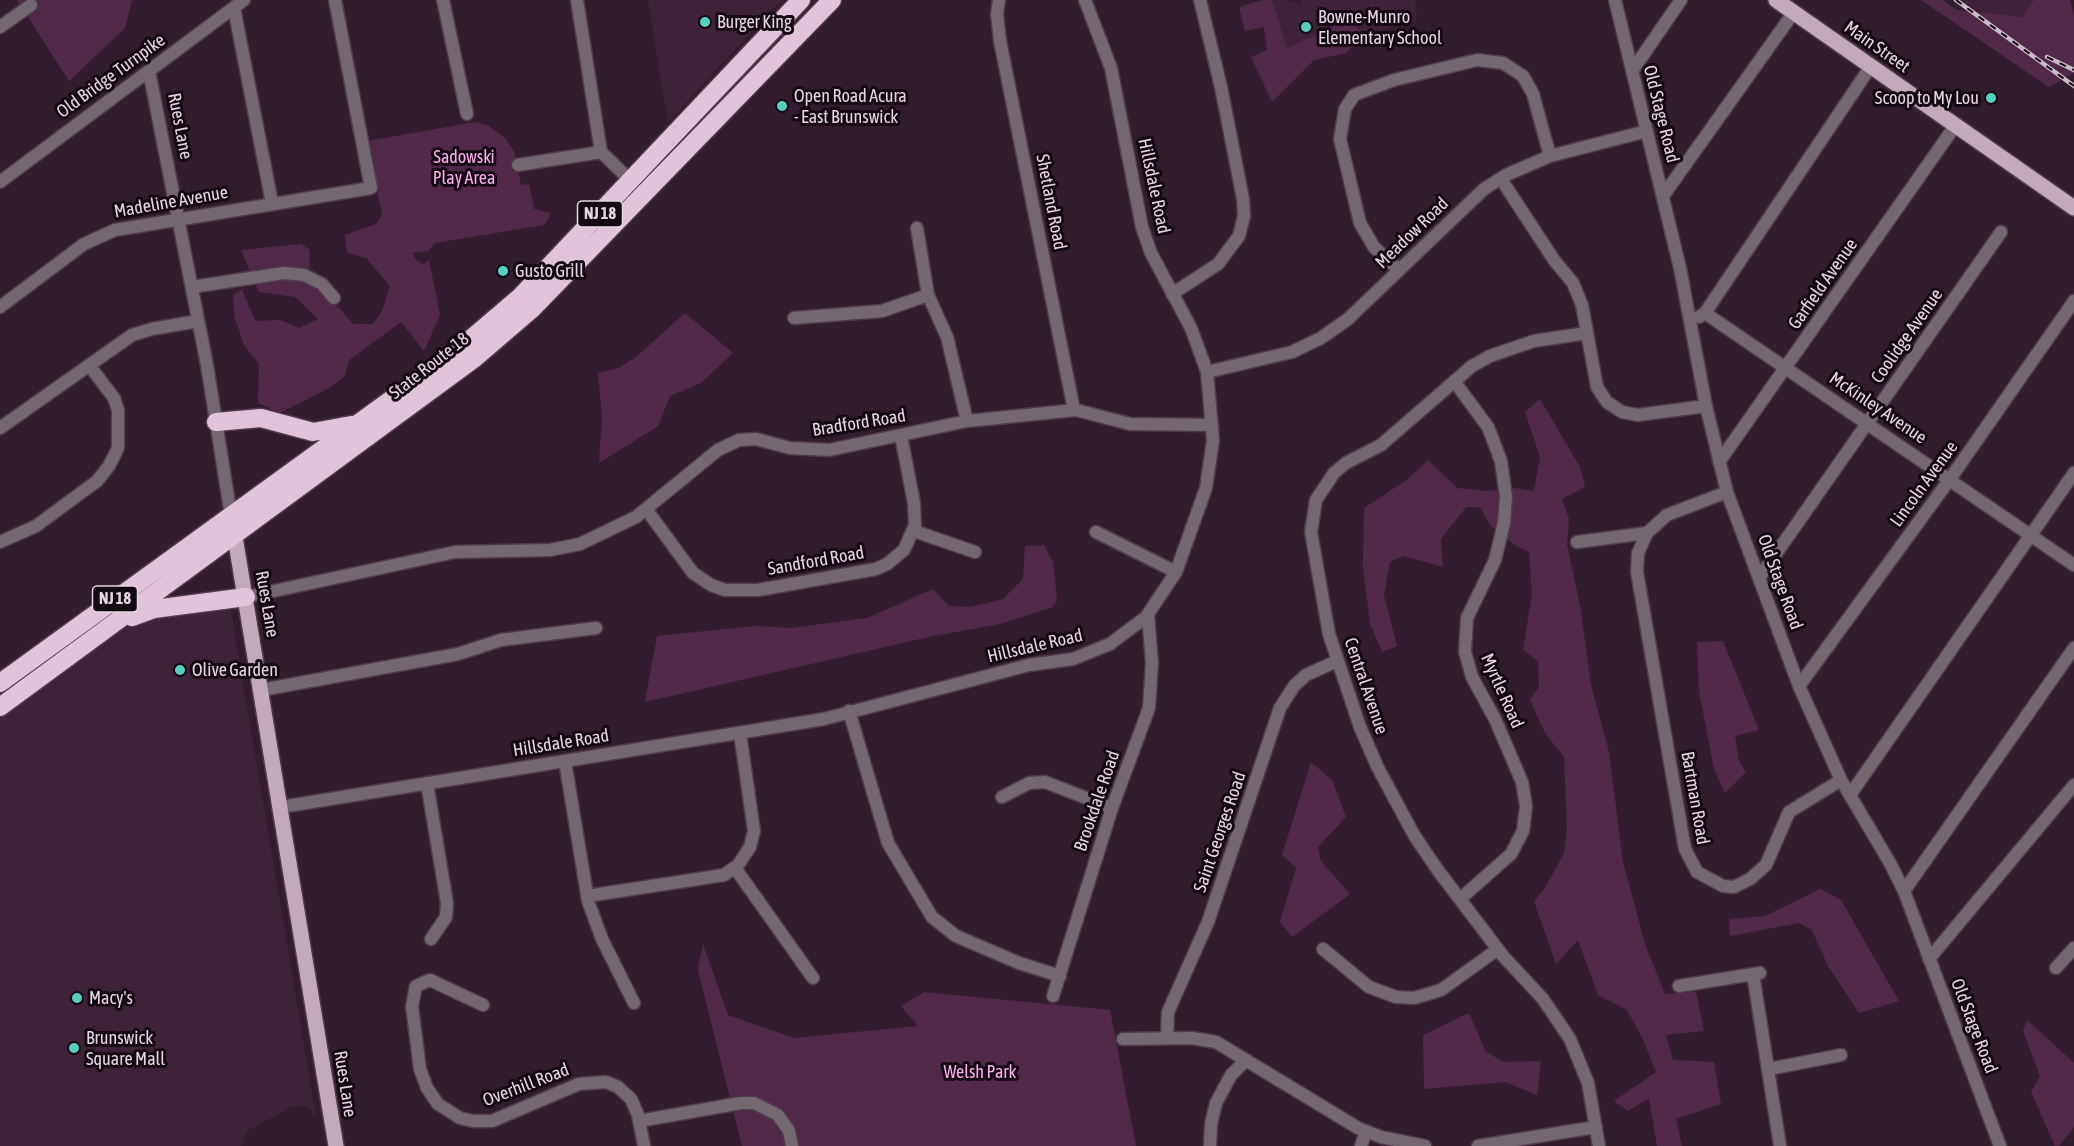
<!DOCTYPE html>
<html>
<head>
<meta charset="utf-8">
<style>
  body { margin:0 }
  canvas { display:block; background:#321d2e }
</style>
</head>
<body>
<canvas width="2074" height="1146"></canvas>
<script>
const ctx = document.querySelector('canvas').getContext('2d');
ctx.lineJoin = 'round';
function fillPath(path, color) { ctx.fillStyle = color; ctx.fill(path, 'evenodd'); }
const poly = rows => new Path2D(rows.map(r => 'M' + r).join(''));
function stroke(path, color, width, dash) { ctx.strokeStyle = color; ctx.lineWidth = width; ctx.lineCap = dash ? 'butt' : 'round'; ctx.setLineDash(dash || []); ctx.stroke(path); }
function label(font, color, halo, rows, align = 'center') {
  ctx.font = font + ' "Asap Condensed",sans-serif'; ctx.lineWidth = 6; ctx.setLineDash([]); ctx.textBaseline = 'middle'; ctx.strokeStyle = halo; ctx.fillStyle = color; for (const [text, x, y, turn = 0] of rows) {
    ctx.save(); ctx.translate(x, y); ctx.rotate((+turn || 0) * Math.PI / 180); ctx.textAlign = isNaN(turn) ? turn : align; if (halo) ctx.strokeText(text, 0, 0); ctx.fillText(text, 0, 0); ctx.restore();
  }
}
fillPath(poly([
  [648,0,781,0,668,122],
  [1272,0,1288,0,1302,5,1300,0,1415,0,1417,20,1365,34,1347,20,1287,48],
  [1962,0,2034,0,2024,17,1980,13],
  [230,605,316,1118,307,1106,293,1106,247,1131,241,1146,0,1146,0,719,129,625,148,616]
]), '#3e2338');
fillPath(poly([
  [17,0,132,0,125,28,69,81],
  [1262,0,1272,0,1287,48,1347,20,1365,34,1346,53,1314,60,1272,102,1251,57,1267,50,1264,27,1245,31,1239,7],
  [1921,0,1942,0,1957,10,2023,17,2034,0,2070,0,2074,16,2074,73,2049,87],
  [475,122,489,126,505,138,514,151,521,185,529,184,534,209,549,213,550,216,544,225,435,243,428,251,412,253,417,261,424,264,429,260,440,315,424,351,401,322,349,360,345,376,329,388,280,413,258,403,259,364,244,345,235,319,233,295,242,289,255,321,280,320,299,328,318,319,295,297,259,292,241,250,301,244,310,250,309,283,340,309,353,324,373,324,382,311,390,286,366,258,347,253,345,235,376,224,382,215,368,141],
  [685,313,733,353,701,383,670,396,658,426,599,463,602,416,598,373,619,368,636,357],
  [1540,399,1580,467,1585,487,1562,499,1569,519,1567,545,1580,605,1591,685,1609,752,1623,862,1645,944,1665,994,1696,992,1704,1031,1666,1035,1673,1060,1714,1062,1721,1104,1676,1119,1682,1146,1657,1146,1649,1098,1628,1111,1614,1101,1656,1072,1643,1039,1627,1010,1598,995,1578,940,1556,964,1534,901,1545,888,1564,853,1567,830,1564,757,1545,733,1530,700,1539,687,1538,661,1523,650,1532,594,1529,552,1516,546,1490,525,1480,507,1466,507,1441,539,1443,567,1404,556,1390,562,1384,595,1397,646,1382,652,1370,624,1363,566,1364,508,1408,479,1428,460,1457,488,1487,491,1514,488,1534,491,1540,457,1525,412],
  [1044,545,1053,562,1057,601,1053,607,1000,624,933,636,645,702,657,636,755,626,791,628,867,618,933,589,949,606,971,607,1003,599,1023,579,1025,546],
  [1723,641,1759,730,1735,736,1739,761,1746,772,1725,793,1714,769,1699,691,1697,642],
  [1311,762,1332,780,1346,817,1318,847,1321,861,1350,894,1292,937,1280,922,1296,868,1282,855],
  [1820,889,1841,900,1899,1001,1859,1013,1828,966,1812,930,1799,923,1730,936,1729,919,1765,916],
  [703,944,728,1015,794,1038,918,1026,901,1006,924,992,1110,1010,1136,1146,742,1146,698,970],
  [1469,1013,1486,1052,1504,1062,1541,1061,1537,1095,1505,1082,1424,1089,1423,1035],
  [2027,1020,2074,1063,2074,1127,2059,1146,2055,1146,2031,1092,2040,1076,2023,1031]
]), '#502949');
const minor = poly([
  [443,0,467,114],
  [577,0,601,152,630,180],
  [999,0,997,14,1000,41,1074,410],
  [1615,0,1680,268,1706,406,1727,492,1799,686,1841,780,1890,863,1904,891,2000,1146],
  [234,8,272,203],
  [0,27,31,5],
  [149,71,207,365,231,516],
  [1632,71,1681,0],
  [518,165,601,152],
  [1501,179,1554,260,1573,283,1582,305,1597,387,1607,402,1622,412,1638,415,1706,406],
  [0,182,244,0],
  [1663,196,1794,12],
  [917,228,928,295,947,337,967,421],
  [1399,270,1374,247,1360,223,1340,139,1345,109,1354,95,1394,80,1477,60,1503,63,1523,76,1533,94,1550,156],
  [192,287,284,273,304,275,322,284,334,298],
  [1172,294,1218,264,1239,236,1244,216,1243,199,1221,87,1200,0],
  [0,307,84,244,115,230,371,188,335,0],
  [1705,313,2074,565],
  [1699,317,1705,313,1871,66],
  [794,318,882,311,928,295],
  [1587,333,1534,341,1490,356,1472,366,1381,445,1346,463,1334,473,1316,500,1311,532,1329,634,1360,727,1378,768,1414,835,1437,869,1503,956,1543,999,1570,1039,1588,1083,1599,1146],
  [1207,372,1292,352,1321,338,1348,319,1484,189,1506,175,1550,156,1647,131],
  [1454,381,1488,427,1501,461,1506,497,1504,523,1495,560,1467,618,1465,652,1472,677,1495,719,1522,782,1526,806,1523,831,1511,854,1460,899],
  [0,428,132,335,152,329,198,321],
  [1719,462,1955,126],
  [646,509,693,573,711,585,725,590,758,590,876,569,887,564,904,550,915,525,914,503,901,436],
  [914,531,975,552],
  [1096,532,1176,572],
  [1647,533,1638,553,1637,572,1685,849,1697,872,1723,886,1734,887,1750,879,1766,865,1789,812,1841,780],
  [0,542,36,526,97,481,109,466,118,448,118,410,114,398,89,365],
  [1577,542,1647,533,1667,515,1727,492],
  [1759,578,2001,232],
  [246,597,455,552,550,550,580,544,636,517,718,450,739,440,756,439,790,448,829,450,967,421,1076,410,1130,424,1212,425],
  [1799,686,1950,479,2074,301],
  [261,690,458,654,501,640,596,628],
  [849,711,888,843,932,917,956,936,1019,963,1060,976],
  [565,761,588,901,602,939,634,1003],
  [427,783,447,903,446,917,431,939],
  [1850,795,2074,473],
  [1002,797,1029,783,1045,782,1112,808],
  [281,807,824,719,1029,665,1073,659,1110,644,1146,617,1176,572,1206,488,1213,440,1207,372,1191,328,1151,253,1142,227,1111,68,1085,0],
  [735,868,813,978],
  [1904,891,2074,648],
  [587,896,724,875,738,865,750,847,754,831,740,733],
  [1323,949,1369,987,1396,997,1414,998,1441,990,1498,949],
  [1929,959,2074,785],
  [2056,968,2074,948],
  [1753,974,1780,1146],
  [1679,986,1760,973],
  [1053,996,1112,808,1149,708,1152,663,1148,615],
  [483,1005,430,980,416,986,412,1006,420,1069,427,1088,438,1104,460,1118,473,1121,492,1121,579,1084,606,1082,618,1087,631,1099,638,1115,644,1146],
  [1167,1038,1168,1012,1208,922,1280,708,1294,686,1306,675,1337,661],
  [1123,1039,1192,1038,1216,1042,1358,1128,1381,1137,1425,1146],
  [1769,1069,1841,1055],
  [639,1121,741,1103,754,1103,778,1115,789,1131,792,1146],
  [1210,1146,1211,1124,1216,1103,1231,1075,1246,1060],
  [1361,1146,1366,1131],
  [1478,1146,1596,1127]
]);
const major = poly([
  [1776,0,2074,208],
  [233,525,336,1146]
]);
const highway = poly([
  [216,422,261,418,313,432,351,425],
  [132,617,154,609,246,597],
  [0,683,407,388,453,354,521,296,801,0],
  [0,707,475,358,532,309,832,0]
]);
stroke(minor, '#4f3b4b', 15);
stroke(major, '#4f3b4b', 18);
stroke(highway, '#4f3b4b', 21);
stroke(minor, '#736870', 12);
stroke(major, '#c2aabc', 15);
stroke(highway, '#e1c4da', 18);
const rail = poly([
  [1956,0,2074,86],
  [2047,57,2074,70]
]);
stroke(rail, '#cabac6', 4.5);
stroke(rail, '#140b12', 2, [7]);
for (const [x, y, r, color] of [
  [705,22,6,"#58cec0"],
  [1306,27,6,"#58cec0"],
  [1991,98,6,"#58cec0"],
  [782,106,6,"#58cec0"],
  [503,271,6,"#58cec0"],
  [180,670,6,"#58cec0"],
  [77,998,6,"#58cec0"],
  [74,1048,6,"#58cec0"]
]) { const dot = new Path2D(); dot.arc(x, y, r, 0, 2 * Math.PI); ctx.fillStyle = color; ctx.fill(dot); stroke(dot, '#140b12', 2); }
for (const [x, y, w] of [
  [600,214,45],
  [115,599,45]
]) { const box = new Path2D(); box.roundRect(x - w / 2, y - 13, w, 26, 4.5); ctx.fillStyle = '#140b12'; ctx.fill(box); stroke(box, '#e5d6e1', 1.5); }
label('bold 16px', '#e5d6e1', null, [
  ["NJ 18",600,214],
  ["NJ 18",115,599]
]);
label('18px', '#e5d6e1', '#140b12', [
  ["Bowne-Munro",1318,17],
  ["Elementary School",1318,38],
  ["Burger King",717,22],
  ["Open Road Acura",794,96],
  ["- East Brunswick",794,117],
  ["Scoop to My Lou",1979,98,"right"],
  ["Gusto Grill",515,271],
  ["Olive Garden",192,670],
  ["Macy's",89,998],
  ["Brunswick",86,1038],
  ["Square Mall",86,1059]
], 'left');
label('18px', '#e5d6e1', '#140b12', [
  ["Main Street",1877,47,35],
  ["Old Bridge Turnpike",111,76,-36],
  ["Old Stage Road",1661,114,76],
  ["Rues Lane",180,126,79],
  ["Hillsdale Road",1154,186,78],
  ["Madeline Avenue",171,202,-10],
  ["Shetland Road",1051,202,79],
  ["Meadow Road",1412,233,-44],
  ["Garfield Avenue",1823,284,-55],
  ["Coolidge Avenue",1907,336,-55],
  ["State Route 18",429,366,-38],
  ["McKinley Avenue",1878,408,34],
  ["Bradford Road",859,423,-9],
  ["Lincoln Avenue",1924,484,-54],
  ["Sandford Road",816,561,-10],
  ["Old Stage Road",1780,582,70],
  ["Rues Lane",267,604,80],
  ["Hillsdale Road",1035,646,-13],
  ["Central Avenue",1366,686,71],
  ["Myrtle Road",1502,691,66],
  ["Hillsdale Road",561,743,-9],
  ["Bartman Road",1695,798,80],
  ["Brookdale Road",1097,801,-71],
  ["Saint Georges Road",1220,832,-71],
  ["Old Stage Road",1974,1026,69],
  ["Rues Lane",345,1084,81],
  ["Overhill Road",526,1085,-21]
]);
label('18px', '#feaded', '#140b12', [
  ["Sadowski",464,157],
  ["Play Area",464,178],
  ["Welsh Park",980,1072]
]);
</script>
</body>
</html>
